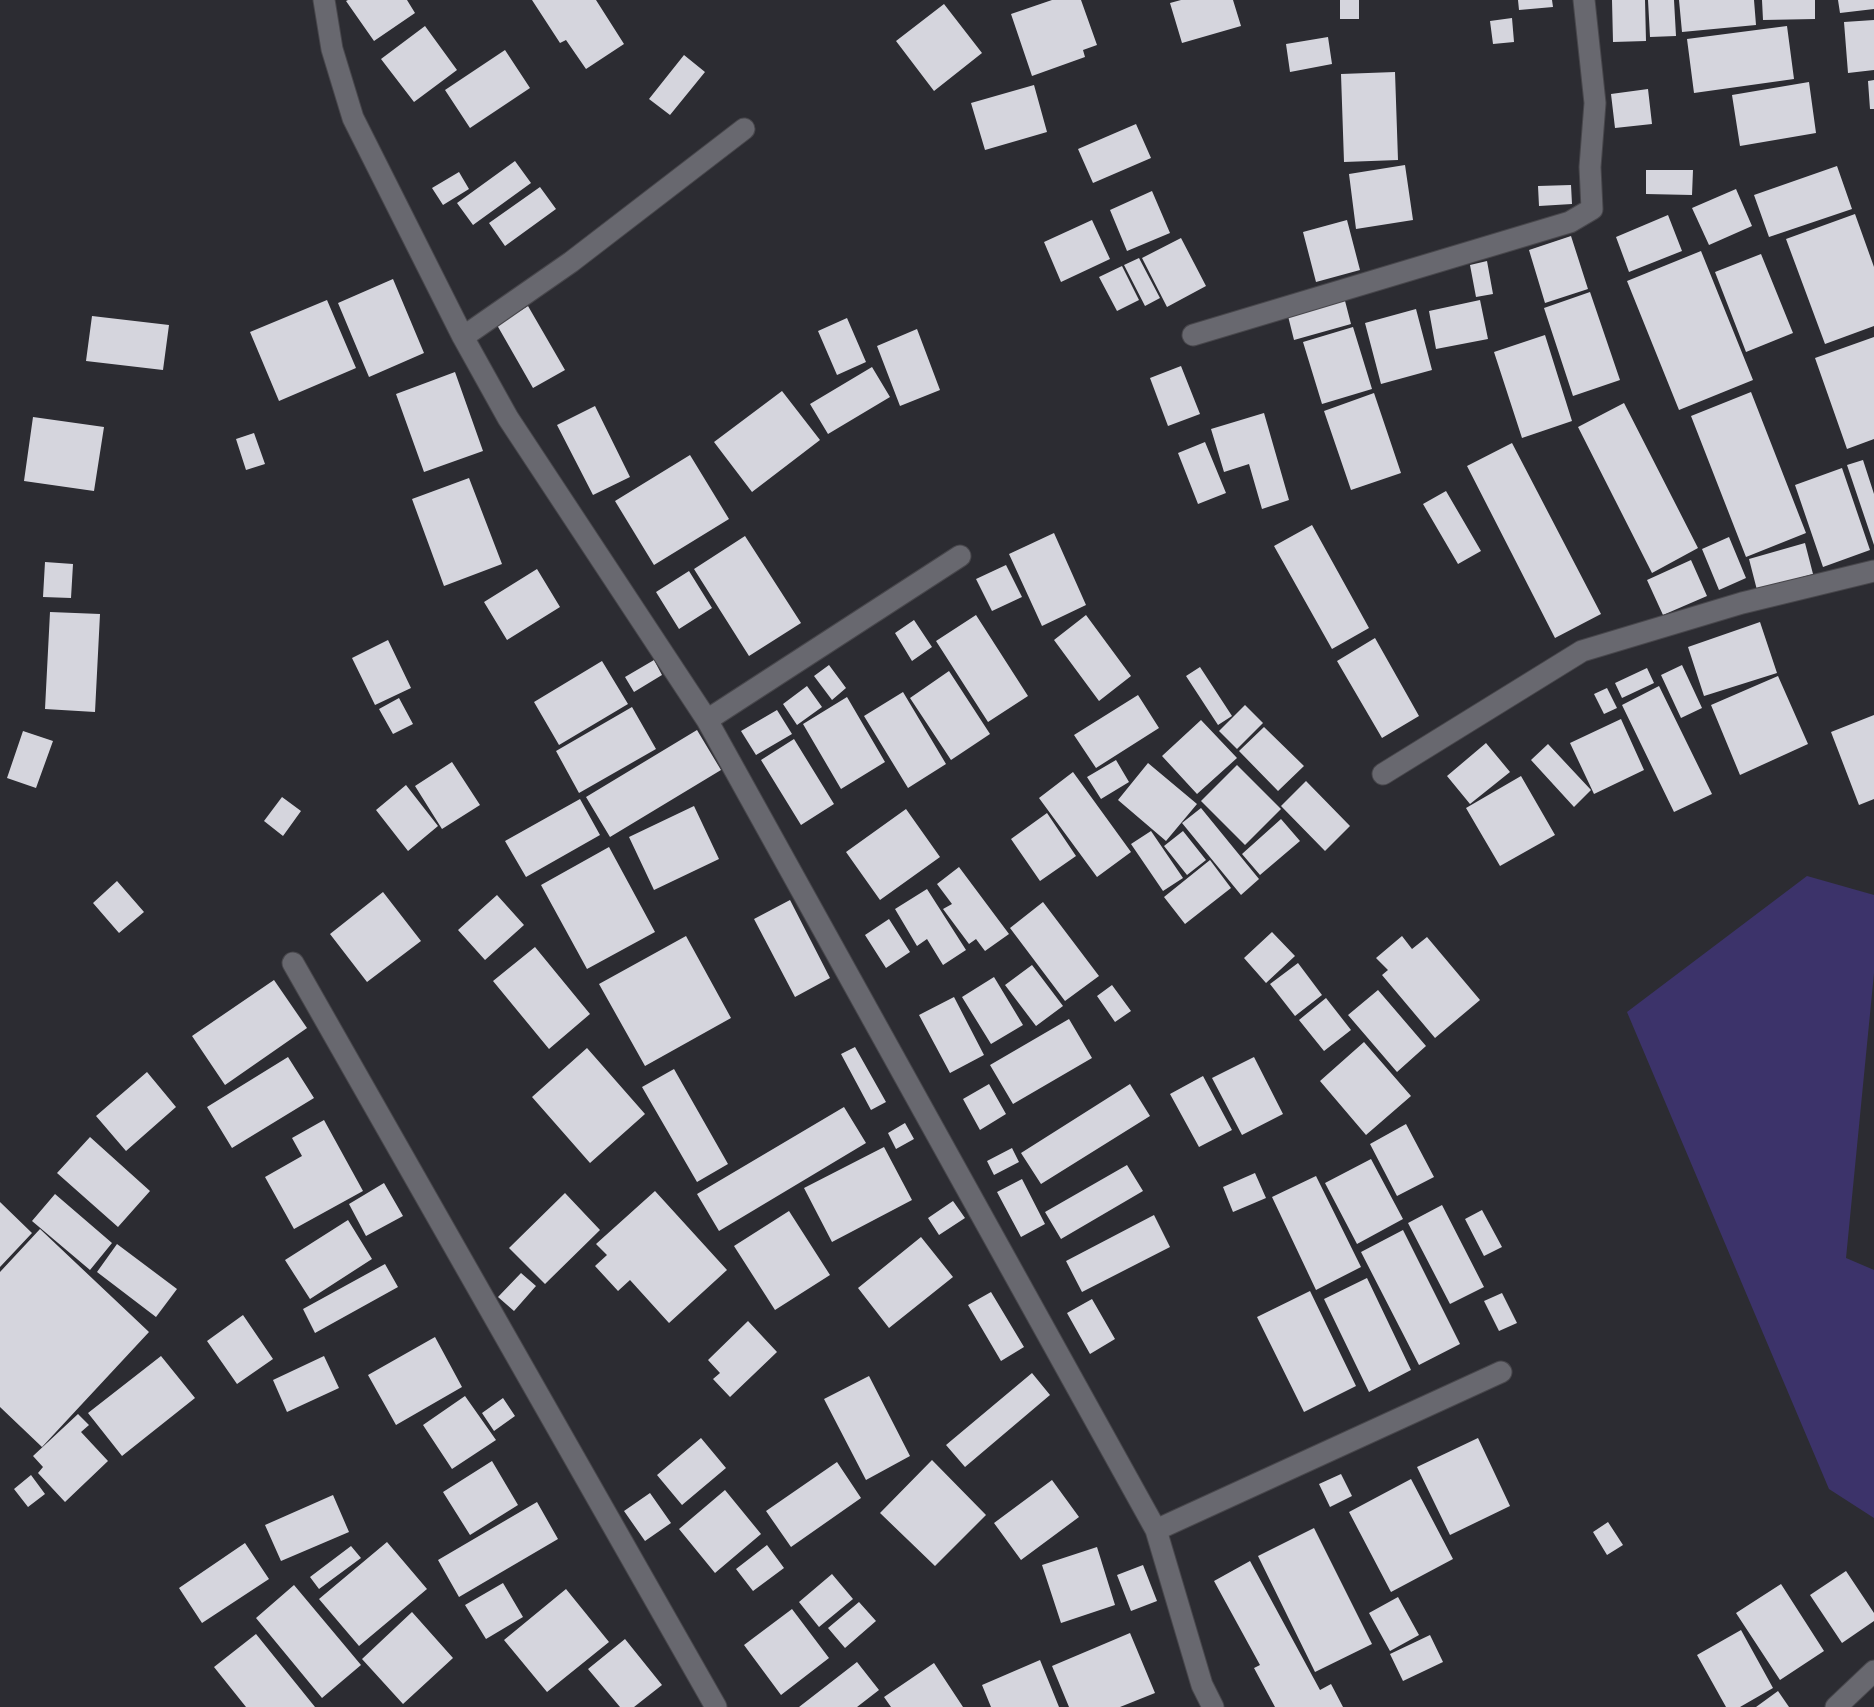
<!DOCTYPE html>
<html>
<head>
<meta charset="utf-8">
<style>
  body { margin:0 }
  canvas { display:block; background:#2c2c32 }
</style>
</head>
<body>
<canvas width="1874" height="1707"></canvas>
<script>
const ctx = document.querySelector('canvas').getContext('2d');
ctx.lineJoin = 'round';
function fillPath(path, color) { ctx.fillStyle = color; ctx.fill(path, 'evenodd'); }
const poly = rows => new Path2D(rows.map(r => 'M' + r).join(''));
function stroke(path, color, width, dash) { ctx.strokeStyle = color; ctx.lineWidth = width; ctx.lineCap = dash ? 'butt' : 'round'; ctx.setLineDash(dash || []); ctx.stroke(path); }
fillPath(poly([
  [1807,876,1874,895,1874,973,1846,1258,1874,1270,1874,1518,1829,1489,1627,1012]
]), '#3c336a');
fillPath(poly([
  [348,0,407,0,415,13,374,41,346,1],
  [532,0,596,0,624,44,586,69,566,40,560,43],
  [1052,0,1081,0,1097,45,1083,50,1085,57,1032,76,1011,14],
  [1181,0,1233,0,1241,26,1182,43,1170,3],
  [1340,0,1359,0,1359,19,1340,19],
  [1518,0,1552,0,1553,7,1519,10],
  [1612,0,1645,0,1646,41,1613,42],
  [1648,0,1674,0,1676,36,1650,37],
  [1679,0,1754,0,1756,25,1682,32],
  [1762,0,1815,0,1815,19,1763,20],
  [1838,0,1874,0,1874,9,1840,13],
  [944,4,982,53,934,91,896,41],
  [1512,18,1514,42,1493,44,1490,21],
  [1874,20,1874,70,1848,73,1844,22],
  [425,26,457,70,414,102,381,59],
  [1787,26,1794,79,1694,93,1687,39],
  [1328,37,1332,64,1290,72,1286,44],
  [505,50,530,88,470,128,445,90],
  [684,55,705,72,670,115,649,99],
  [1395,72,1398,160,1344,162,1341,74],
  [1874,80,1874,109,1870,109,1868,81],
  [1809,82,1816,133,1740,146,1732,95],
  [1034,85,1047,132,985,150,971,103],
  [1648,89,1652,124,1615,128,1611,94],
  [1136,124,1151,158,1093,183,1078,149],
  [515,161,531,183,473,225,457,203],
  [1405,165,1413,220,1356,229,1349,174],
  [1837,166,1852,209,1769,237,1754,195],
  [1646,170,1693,170,1692,195,1646,194],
  [459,172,469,189,443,205,432,188],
  [1571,185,1572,204,1539,206,1538,186],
  [540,187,556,209,505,246,489,223],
  [1736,189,1752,226,1709,245,1692,208],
  [1152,191,1170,233,1127,251,1110,210],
  [1855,214,1874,267,1874,326,1825,344,1786,239],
  [1668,215,1682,251,1629,272,1616,237],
  [1092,220,1110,259,1061,282,1044,242],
  [1347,220,1360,270,1316,282,1303,232],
  [1571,236,1588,289,1545,303,1529,250],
  [1181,238,1206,286,1167,307,1142,258],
  [1701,251,1753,380,1679,410,1627,281],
  [1761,254,1793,333,1746,352,1715,272],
  [1139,258,1160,298,1145,306,1124,265],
  [1487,261,1493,294,1476,297,1470,265],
  [1122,266,1139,300,1117,311,1099,277],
  [393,279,424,353,369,377,338,303],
  [1590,292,1620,380,1573,396,1544,308],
  [1344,297,1351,324,1294,340,1287,312],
  [327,300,356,368,279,401,250,332],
  [1480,300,1488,339,1436,349,1429,311],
  [528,306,565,370,533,388,497,325],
  [1416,309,1432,370,1381,384,1365,323],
  [92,316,169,325,163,370,86,361],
  [847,318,866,362,837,375,818,331],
  [1353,327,1372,389,1322,404,1303,342],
  [917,329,940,390,900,406,877,346],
  [1545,335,1572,421,1522,438,1494,352],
  [1874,337,1874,439,1847,449,1815,358],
  [1181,366,1200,414,1168,426,1150,378],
  [872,367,890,397,828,434,810,404],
  [455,372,483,451,424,472,396,394],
  [782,391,820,440,752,492,714,442],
  [1751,392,1806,533,1746,557,1691,416],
  [1374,393,1401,473,1351,490,1324,411],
  [1624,403,1698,548,1652,573,1578,427],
  [595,406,630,477,593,495,557,425],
  [1264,413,1289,500,1262,509,1249,464,1224,472,1211,429],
  [33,417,104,427,94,491,24,481],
  [254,433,265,464,246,470,236,439],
  [1205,442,1226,493,1198,504,1178,453],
  [1512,443,1601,614,1555,638,1467,466],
  [690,455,729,519,654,565,615,501],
  [1863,460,1874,494,1874,545,1847,465],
  [1842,468,1870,550,1823,567,1795,485],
  [469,478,502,564,444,586,412,499],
  [1446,491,1481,551,1458,564,1423,504],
  [1312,525,1369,628,1332,649,1274,546],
  [1054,533,1086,605,1042,626,1009,554],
  [745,536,801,623,749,656,694,569],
  [1729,537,1746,578,1719,590,1702,549],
  [1805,543,1813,574,1757,590,1749,559],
  [1691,560,1707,596,1663,615,1647,580],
  [45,562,73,564,71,598,43,597],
  [1006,565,1022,597,992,611,976,579],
  [537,569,560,607,507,640,484,602],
  [689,571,712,608,679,629,656,592],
  [50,612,100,614,95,712,45,709],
  [976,615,1028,696,988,722,936,641],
  [1086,615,1131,676,1099,701,1054,640],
  [914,620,932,647,912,661,895,633],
  [1760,622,1777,673,1704,696,1688,647],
  [1375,638,1419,716,1382,738,1337,661],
  [388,640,411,688,375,705,352,658],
  [654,660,662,675,634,692,625,677],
  [602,661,628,704,559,745,534,702],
  [829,665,846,688,832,700,814,676],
  [1682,665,1702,708,1681,718,1661,675],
  [1200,667,1232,716,1218,725,1186,676],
  [1647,668,1654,683,1622,698,1615,683],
  [949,671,990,734,951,760,910,698],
  [1778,676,1808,744,1740,775,1711,705],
  [807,686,822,707,797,725,783,704],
  [1659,686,1712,794,1674,812,1622,705],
  [1607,688,1617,708,1604,714,1594,694],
  [903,692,946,764,908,788,864,716],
  [1138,695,1159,728,1096,768,1074,735],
  [847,697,885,762,841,789,803,724],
  [399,698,413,724,393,734,379,709],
  [1245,705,1263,723,1237,749,1219,731],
  [632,707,656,749,579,793,556,751],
  [777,710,792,734,756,755,741,731],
  [1874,715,1874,799,1859,805,1831,732],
  [1621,719,1644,770,1594,794,1570,743],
  [1201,720,1237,758,1197,794,1162,756],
  [1264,727,1304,766,1278,791,1239,751],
  [697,730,721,770,610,837,586,797],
  [23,731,53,741,36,788,7,778],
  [794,739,834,804,801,825,761,760],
  [1486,743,1510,772,1470,804,1447,776],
  [1548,744,1591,790,1574,807,1531,760],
  [1116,760,1129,782,1101,799,1087,777],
  [452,762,480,805,442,829,415,786],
  [1148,763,1197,804,1166,841,1118,800],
  [1237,765,1281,809,1245,845,1201,801],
  [1073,772,1131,852,1097,877,1039,798],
  [1521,776,1555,835,1500,866,1466,808],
  [1306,781,1350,826,1325,851,1281,806],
  [406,785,438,826,408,851,376,810],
  [282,797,301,811,283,836,264,821],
  [580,799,600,835,526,877,505,841],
  [694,806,719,859,654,890,629,837],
  [1201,808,1259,879,1241,895,1182,823],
  [906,809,940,857,880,900,846,852],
  [1047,813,1076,856,1040,881,1011,839],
  [1281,819,1300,841,1260,875,1242,854],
  [1151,831,1183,878,1163,891,1131,844],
  [1183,831,1206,860,1187,875,1164,846],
  [609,847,655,932,587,969,541,885],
  [1210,860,1231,888,1185,924,1164,897],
  [959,867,1009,934,985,951,976,939,969,944,943,909,952,904,937,884],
  [117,881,144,912,119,933,93,903],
  [927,889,966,950,943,965,927,939,917,946,895,909],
  [383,892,421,941,367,982,330,934],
  [497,895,524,925,485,960,458,930],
  [790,900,830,978,795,997,754,919],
  [1043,902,1099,976,1065,1001,1010,928],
  [889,919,910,952,886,968,865,935],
  [1272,932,1295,956,1266,983,1244,958],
  [686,936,731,1018,645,1066,599,984],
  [1402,936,1412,949,1427,937,1480,1000,1435,1038,1382,975,1388,970,1376,958],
  [535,947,590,1014,549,1049,493,981],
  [1298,963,1322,995,1295,1016,1270,984],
  [1032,965,1063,1006,1036,1026,1005,985],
  [994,977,1023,1025,991,1044,962,997],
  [274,980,307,1028,225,1085,192,1036],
  [1112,985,1131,1011,1115,1022,1097,996],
  [1378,990,1426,1046,1397,1072,1348,1015],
  [954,997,984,1055,950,1073,919,1015],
  [1326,998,1351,1030,1324,1051,1299,1020],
  [1069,1019,1092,1058,1013,1104,990,1065],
  [1364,1042,1411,1096,1366,1135,1320,1081],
  [855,1047,886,1102,871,1110,841,1054],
  [587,1048,645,1114,590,1163,532,1097],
  [288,1057,314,1098,232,1148,207,1107],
  [1254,1057,1283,1114,1242,1135,1212,1078],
  [674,1069,728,1164,697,1182,642,1087],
  [147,1072,176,1107,126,1151,96,1116],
  [1203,1076,1232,1130,1199,1147,1170,1094],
  [989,1084,1006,1114,980,1130,963,1099],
  [1130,1084,1150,1116,1041,1184,1021,1153],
  [844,1107,866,1143,719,1231,697,1194],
  [324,1120,363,1191,294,1229,265,1177,302,1156,292,1138],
  [905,1123,914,1139,896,1149,888,1133],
  [1406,1124,1434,1177,1397,1196,1370,1144],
  [90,1137,150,1191,118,1227,57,1173],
  [884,1147,912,1200,832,1242,804,1188],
  [1012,1148,1019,1162,994,1175,987,1161],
  [1371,1159,1403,1219,1357,1244,1325,1183],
  [1127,1165,1143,1191,1061,1239,1045,1212],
  [1255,1173,1266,1198,1233,1212,1223,1187],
  [1316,1176,1361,1267,1316,1290,1272,1197],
  [1022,1179,1045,1224,1021,1237,997,1192],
  [384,1183,403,1216,366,1236,349,1204],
  [655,1191,727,1270,669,1323,630,1280,618,1291,595,1266,607,1255,596,1244],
  [565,1193,600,1230,545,1284,509,1248],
  [55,1194,112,1243,90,1270,32,1221],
  [953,1201,965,1218,939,1235,928,1218],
  [0,1202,32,1233,0,1267],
  [1442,1205,1484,1287,1450,1304,1408,1223],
  [1482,1210,1502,1247,1484,1256,1465,1219],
  [789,1211,830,1275,775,1310,734,1246],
  [1154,1215,1170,1247,1082,1292,1066,1261],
  [348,1220,372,1259,310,1299,285,1260],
  [40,1229,149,1332,42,1447,0,1407,0,1272],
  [1403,1230,1460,1344,1419,1365,1361,1252],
  [921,1237,953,1277,889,1328,858,1288],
  [117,1244,177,1289,156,1317,97,1272],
  [385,1264,398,1287,315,1333,303,1309],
  [521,1273,536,1286,514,1311,498,1297],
  [1367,1278,1411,1370,1369,1392,1324,1299],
  [1310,1291,1356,1386,1304,1412,1257,1317],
  [991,1292,1024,1347,1001,1361,968,1305],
  [1502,1293,1517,1323,1499,1331,1484,1301],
  [1092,1299,1115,1339,1090,1354,1067,1313],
  [243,1315,273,1359,237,1384,207,1341],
  [748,1321,777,1352,730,1397,713,1379,720,1373,708,1360],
  [435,1337,462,1387,396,1425,368,1375],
  [161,1356,195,1398,122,1456,88,1413],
  [324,1356,339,1388,287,1412,273,1380],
  [1032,1373,1050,1395,965,1467,946,1445],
  [869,1376,910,1456,866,1480,824,1399],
  [465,1396,496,1440,452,1469,423,1425],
  [503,1398,515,1416,494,1431,482,1413],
  [78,1414,89,1425,81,1432,108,1461,65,1502,38,1473,43,1467,33,1456],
  [701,1438,726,1468,682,1505,657,1475],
  [1478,1438,1510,1506,1450,1535,1417,1467],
  [932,1460,986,1515,935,1566,880,1513],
  [492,1461,518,1505,470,1535,443,1492],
  [837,1462,861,1498,791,1547,766,1511],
  [1341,1474,1352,1496,1330,1507,1319,1484],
  [31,1475,45,1494,28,1507,14,1489],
  [1411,1479,1453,1559,1391,1592,1349,1512],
  [1052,1480,1079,1517,1021,1560,994,1523],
  [725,1490,761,1534,715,1573,679,1529],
  [650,1493,671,1523,645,1541,624,1511],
  [333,1495,349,1532,281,1561,265,1525],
  [537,1502,558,1539,459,1597,438,1560],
  [1608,1522,1623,1545,1607,1555,1593,1532],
  [1314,1528,1372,1644,1315,1672,1258,1556],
  [387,1542,427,1589,359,1646,319,1599],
  [245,1543,269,1579,202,1623,179,1588],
  [767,1545,784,1568,753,1591,736,1569],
  [351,1546,361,1558,319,1589,310,1577],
  [1097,1547,1115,1605,1061,1623,1042,1565],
  [1250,1561,1320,1690,1331,1684,1343,1707,1275,1707,1254,1668,1260,1665,1214,1581],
  [1143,1565,1157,1601,1131,1611,1117,1575],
  [1846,1571,1874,1613,1874,1621,1842,1643,1810,1595],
  [832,1574,853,1599,819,1627,799,1602],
  [503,1583,523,1617,486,1639,465,1605],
  [1781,1584,1824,1651,1780,1680,1736,1613],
  [294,1585,361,1665,322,1698,256,1618],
  [566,1589,609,1642,547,1692,504,1640],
  [1398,1597,1419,1635,1390,1651,1369,1613],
  [859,1602,876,1621,845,1648,828,1628],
  [792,1609,829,1658,781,1695,744,1645],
  [412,1612,453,1658,403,1704,362,1659],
  [1741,1630,1773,1688,1740,1707,1726,1707,1697,1655],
  [1130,1633,1155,1693,1120,1707,1069,1707,1052,1666],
  [256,1634,315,1707,246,1707,214,1667],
  [1430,1635,1443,1662,1403,1681,1390,1654],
  [625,1639,662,1685,634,1707,620,1707,588,1669],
  [1040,1660,1059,1707,991,1707,982,1685],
  [857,1662,879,1690,857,1707,799,1707],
  [934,1663,963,1707,891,1707,884,1697],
  [1778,1691,1789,1707,1756,1707]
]), '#d5d5dd');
const street = poly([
  [324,0,332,49,353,118,463,337,508,418,707,720,1156,1530,1202,1685,1213,1707],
  [1193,335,1570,222,1592,209,1590,167,1595,103,1584,0],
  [463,337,571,262,744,129],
  [707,720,960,556],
  [1383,774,1582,651,1742,603,1874,571],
  [293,963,716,1707],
  [1156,1530,1501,1372],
  [1836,1707,1874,1671]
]);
stroke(street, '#48474c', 23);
stroke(street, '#68686f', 21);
</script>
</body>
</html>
